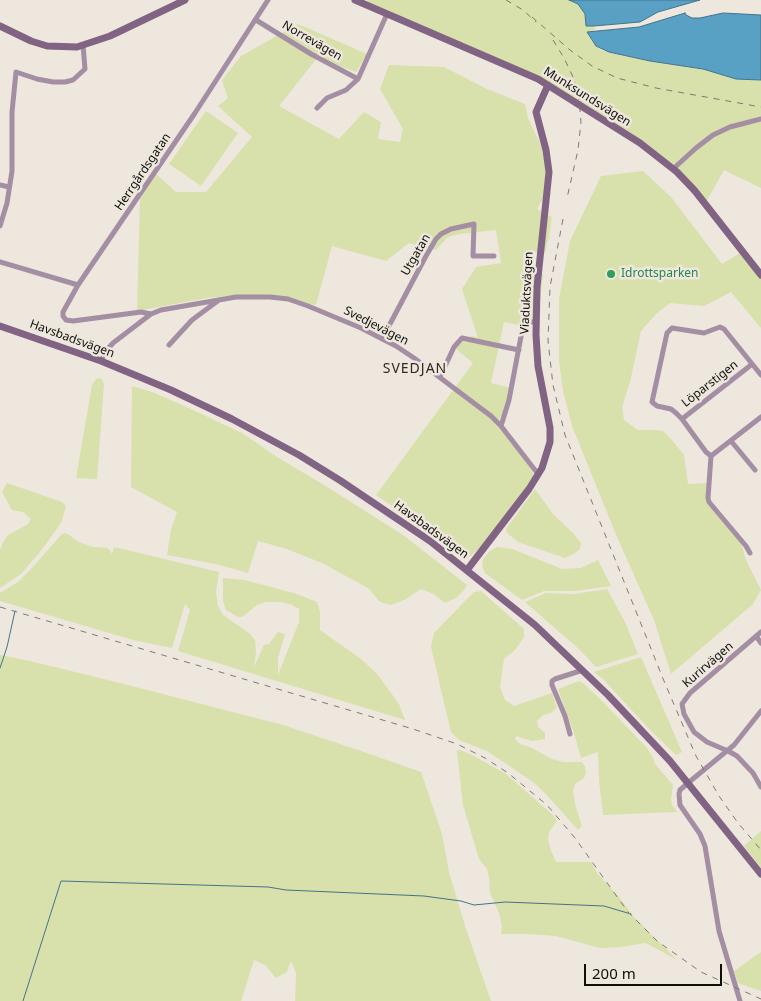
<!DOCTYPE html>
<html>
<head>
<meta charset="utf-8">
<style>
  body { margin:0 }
  #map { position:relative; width:761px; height:1001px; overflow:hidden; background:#eee7dd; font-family:"Noto Sans",sans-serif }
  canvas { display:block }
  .scale { position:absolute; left:584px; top:964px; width:138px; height:22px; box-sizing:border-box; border:2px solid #110f0c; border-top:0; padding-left:6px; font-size:15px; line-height:18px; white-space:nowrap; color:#110f0c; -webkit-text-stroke:4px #eee7dd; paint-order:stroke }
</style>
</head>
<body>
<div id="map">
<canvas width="761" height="1001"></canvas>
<div class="scale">200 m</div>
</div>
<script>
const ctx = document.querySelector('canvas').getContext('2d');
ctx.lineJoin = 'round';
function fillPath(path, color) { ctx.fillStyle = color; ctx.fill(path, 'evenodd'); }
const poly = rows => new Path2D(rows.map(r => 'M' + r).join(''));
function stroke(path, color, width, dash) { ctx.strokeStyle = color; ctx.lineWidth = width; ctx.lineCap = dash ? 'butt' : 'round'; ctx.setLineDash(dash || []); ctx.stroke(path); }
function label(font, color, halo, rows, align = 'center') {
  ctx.font = font + ' "Noto Sans",sans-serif'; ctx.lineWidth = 5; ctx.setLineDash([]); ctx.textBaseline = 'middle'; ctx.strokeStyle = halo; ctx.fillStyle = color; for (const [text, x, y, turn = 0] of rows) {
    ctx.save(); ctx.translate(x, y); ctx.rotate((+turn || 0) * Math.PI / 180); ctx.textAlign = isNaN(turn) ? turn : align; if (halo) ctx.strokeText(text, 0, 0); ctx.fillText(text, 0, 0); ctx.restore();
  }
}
fillPath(poly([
  [368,0,569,0,578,4,585,14,586,26,594,26,595,30,587,32,592,41,601,50,650,61,703,69,736,79,761,80,761,188,724,170,706,202,673,166,549,86,364,4],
  [298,24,367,54,356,72,317,58,279,106,339,139,364,112,381,122,378,139,400,142,403,129,380,89,389,65,444,67,487,89,525,104,528,118,545,154,547,173,545,195,537,209,552,217,549,237,545,253,526,252,525,273,543,274,538,320,525,326,504,322,491,383,511,388,503,414,496,424,516,447,538,481,484,544,467,559,429,531,376,495,473,363,456,349,462,342,472,336,478,338,462,289,476,267,501,263,496,230,459,234,448,237,436,250,409,243,386,261,332,246,316,305,241,295,207,298,137,311,140,199,156,174,176,192,206,192,252,137,218,106,228,98,222,80,241,56],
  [206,111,238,133,201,186,169,164],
  [643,171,671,197,722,264,740,253,761,272,761,328,731,292,704,306,670,303,656,314,641,331,630,382,622,407,624,420,638,430,658,430,663,431,672,440,684,455,688,484,708,483,708,491,714,509,742,545,745,558,761,590,753,604,671,674,654,620,617,537,572,426,563,391,559,361,559,299,570,241,601,176],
  [101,378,104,384,97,479,76,478,92,385,96,379],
  [132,386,152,392,180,404,242,433,277,457,324,485,403,535,467,585,464,590,456,598,445,603,434,594,421,589,406,599,391,605,380,602,368,588,322,563,287,549,258,541,248,573,216,564,167,555,171,530,177,512,131,487],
  [7,483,62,502,66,506,61,523,40,552,21,574,0,588,0,550,3,542,8,535,28,524,31,519,23,512,12,510,2,492],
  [535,489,553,514,573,533,581,543,580,549,575,553,565,558,518,542,507,533,506,529],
  [66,533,79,542,93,547,108,548,112,554,114,547,219,572,216,592,218,606,223,615,249,633,255,640,256,653,254,667,264,645,269,644,278,632,285,634,278,658,278,675,299,622,299,609,292,605,281,602,265,602,257,605,242,617,238,617,226,610,223,601,223,578,244,580,294,593,317,602,320,612,320,630,361,659,378,675,399,704,405,720,178,651,190,610,185,604,172,648,133,640,0,601,0,593,18,582,31,569,62,534],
  [497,547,512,549,562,569,581,568,598,560,611,586,575,591,544,591,522,600,485,573,482,566,483,559,490,551],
  [607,589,625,622,638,654,596,667,579,649,525,602,546,593,575,594],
  [481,591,524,629,524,637,515,650,504,659,500,687,505,700,514,706,552,693,557,707,551,713,543,715,537,721,538,727,545,733,545,739,532,741,516,736,515,739,520,744,532,748,552,759,563,762,582,762,585,767,586,773,584,778,575,784,573,791,575,804,582,826,578,830,546,794,533,782,487,751,459,740,451,732,431,647,434,633,467,599,474,592],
  [0,655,30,661,124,684,283,725,361,751,421,772,442,834,449,872,466,929,491,1001,295,1001,296,973,291,961,287,972,276,978,265,965,254,960,241,1001,0,1001],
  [641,657,682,752,676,755,650,730,603,679,594,672],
  [579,681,583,683,603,702,647,748,653,758,655,764,673,785,671,799,672,805,677,812,603,815,599,780,598,752,581,758,574,733,558,689],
  [460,750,472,755,506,774,554,816,557,821,549,832,548,840,551,851,556,862,591,862,597,873,618,896,634,917,677,960,646,943,620,947,600,948,556,936,528,934,501,934,502,926,499,913,490,893,489,877,487,869,479,859,463,805,457,751],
  [761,831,761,868,744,846],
  [761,952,761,991,738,983,734,971]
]), '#d8e0ab');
const water = poly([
  [569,0,700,0,658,12,640,22,594,26,586,26,585,14,578,4,569,0],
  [685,13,686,15,692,18,700,18,723,13,761,15,761,80,736,79,703,69,650,61,609,52,596,46,587,32,639,27,685,13]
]);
fillPath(water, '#58a0c4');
stroke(water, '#43748d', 1);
stroke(poly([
  [0,668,7,647,15,611],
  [23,1001,61,881,268,887,286,890,424,896,461,901,474,905,505,902,604,906,631,914]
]), '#43748d', 1);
stroke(poly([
  [256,20,311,54,358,79],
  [317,108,327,98,346,90,358,79,387,14],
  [673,169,696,148,713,135,730,127,761,119],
  [0,185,9,187],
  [0,226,7,203,12,171,12,112,16,72,37,79,53,82,65,82,73,80,85,69,83,45],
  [0,262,78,285,195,113,268,0],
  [78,285,63,312,63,316,66,320,73,321,141,312,151,314],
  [382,339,426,256,436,239,441,234,451,229,474,224,473,256,494,256],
  [169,345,192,320,219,300],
  [101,361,106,351,113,343,151,314,161,310,236,297,270,297,288,299,308,306,361,328,396,346,414,358,491,416,501,426,538,474],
  [761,375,724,329,720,327,704,333,672,328,667,333,652,402,657,406,671,409,676,413,682,419,706,452,711,456,761,417],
  [440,377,454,347,462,338,519,350],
  [682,419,751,365],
  [501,426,509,400,523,326,528,322,535,322],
  [731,441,755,470],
  [711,456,708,498,709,502,746,546,750,553],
  [761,632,690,693,682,704,684,714,694,732,707,742,728,751,737,756,753,773,761,787],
  [756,636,761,643],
  [570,734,565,716,552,685,552,681,555,679,583,670],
  [740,1001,719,931,705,846,700,834,680,805,679,794,680,790,688,783,734,745,761,711]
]), '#a38ea4', 5);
stroke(poly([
  [355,0,538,79,640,143,677,172,695,191,761,275],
  [0,26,31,41,47,46,77,47,110,36,185,0],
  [0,326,101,361,171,390,232,419,299,455,341,481,430,541,535,625,608,695,670,761,761,874],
  [467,570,529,489,542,468,550,442,550,428,538,366,536,335,537,287,549,172,546,150,536,112,548,85]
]), '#816383', 7);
stroke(poly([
  [506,0,523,10,536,22],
  [532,17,570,50,592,66,617,78,656,88,761,107],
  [553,40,564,58,574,79,579,99,581,122,578,150,567,198],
  [563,219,550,287,548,341,553,385,565,435,664,681,696,756,719,796,738,823,761,850],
  [0,607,413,729,457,744,485,758,508,773,547,805,575,838,628,912,657,941,701,972,761,999]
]), '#7e7973', 1, [6, 6]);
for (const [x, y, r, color] of [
  [611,274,5,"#2e9e5b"]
]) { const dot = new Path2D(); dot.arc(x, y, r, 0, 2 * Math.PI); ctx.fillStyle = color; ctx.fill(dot); stroke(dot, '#eee7dd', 2); }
label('12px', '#110f0c', '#eee7dd', [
  ["Norrevägen",312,41,30],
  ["Munksundsvägen",587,97,32],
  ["Herrgårdsgatan",143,172,-56],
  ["Utgatan",416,255,-60],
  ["Viaduktsvägen",527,293,-87],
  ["Svedjevägen",376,326,27],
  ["Havsbadsvägen",72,339,20],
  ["Löparstigen",710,384,-38],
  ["Havsbadsvägen",431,530,36],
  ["Kurirvägen",708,665,-41]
]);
label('12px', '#27864d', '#eee7dd', [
  ["Idrottsparken",621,274]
], 'left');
ctx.letterSpacing = '1px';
label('14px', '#2e2922', '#eee7dd', [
  ["SVEDJAN",415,369]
]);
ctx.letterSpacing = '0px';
</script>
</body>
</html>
